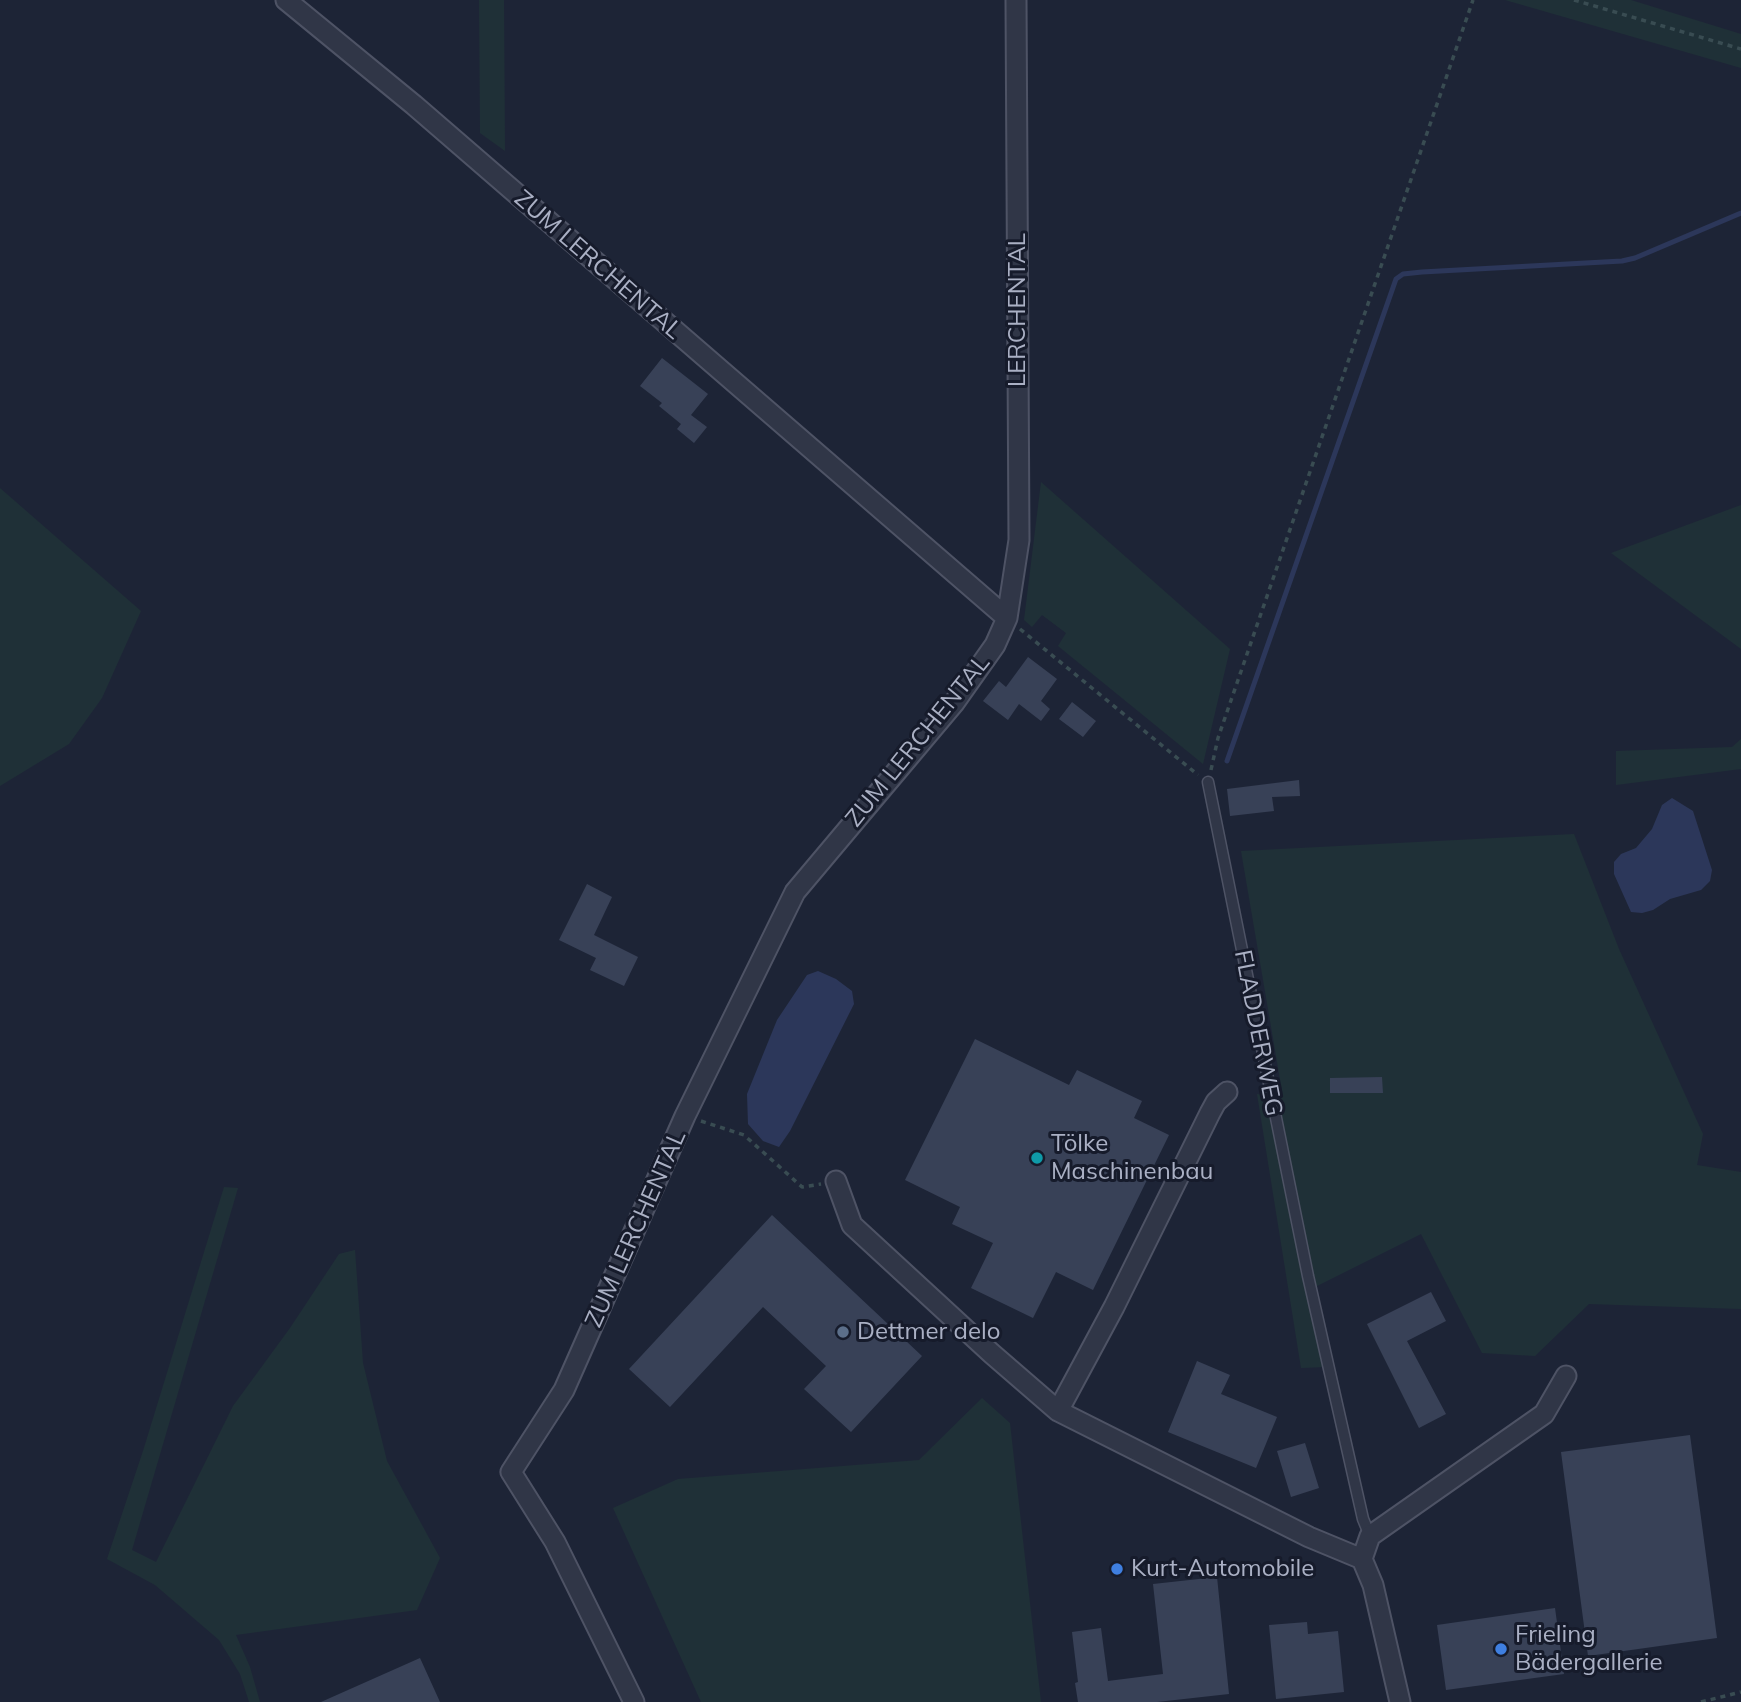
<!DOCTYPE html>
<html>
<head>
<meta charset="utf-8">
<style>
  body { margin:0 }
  canvas { display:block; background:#1d2436 }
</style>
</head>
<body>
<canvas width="1741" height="1702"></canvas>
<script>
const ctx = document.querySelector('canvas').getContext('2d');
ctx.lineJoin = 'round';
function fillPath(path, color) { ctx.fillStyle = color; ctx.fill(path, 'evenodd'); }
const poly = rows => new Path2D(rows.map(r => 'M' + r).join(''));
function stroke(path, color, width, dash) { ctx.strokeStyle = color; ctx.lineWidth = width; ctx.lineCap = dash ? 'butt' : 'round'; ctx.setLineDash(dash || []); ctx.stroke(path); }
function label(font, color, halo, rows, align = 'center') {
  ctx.font = font + ' Mulish,sans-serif'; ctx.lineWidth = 6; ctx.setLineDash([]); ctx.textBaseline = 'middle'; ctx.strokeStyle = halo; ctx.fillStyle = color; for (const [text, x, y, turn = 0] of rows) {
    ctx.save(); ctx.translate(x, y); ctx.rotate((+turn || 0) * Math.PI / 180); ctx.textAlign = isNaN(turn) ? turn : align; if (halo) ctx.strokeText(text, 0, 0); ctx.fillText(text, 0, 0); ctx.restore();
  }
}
fillPath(poly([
  [479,0,504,0,505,151,480,133],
  [1505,0,1631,0,1741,34,1741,68],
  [1041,482,1230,649,1203,764,1058,646,1066,633,1042,615,1032,627,1024,620],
  [0,488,141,611,102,698,69,744,0,786],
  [1741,505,1741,649,1611,553],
  [1741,739,1741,769,1616,785,1616,751,1732,747],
  [1574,834,1619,949,1703,1134,1697,1165,1741,1172,1741,1309,1589,1304,1535,1356,1482,1353,1421,1234,1307,1291,1325,1367,1301,1368,1257,1094,1283,1097,1241,851],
  [224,1187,238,1188,132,1550,156,1562,233,1406,290,1328,339,1254,355,1250,363,1363,387,1461,440,1558,417,1610,236,1635,250,1667,260,1702,249,1702,240,1674,219,1640,155,1585,107,1559,143,1451],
  [982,1398,1010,1423,1041,1702,701,1702,613,1508,678,1479,919,1460]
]), '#1f3037');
fillPath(poly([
  [1672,798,1693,811,1712,870,1710,881,1701,890,1670,899,1653,910,1642,913,1631,912,1614,874,1614,862,1621,854,1636,848,1652,829,1662,805],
  [818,971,836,979,852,991,854,1004,790,1131,779,1147,763,1141,748,1124,747,1094,777,1020,807,975]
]), '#2c375a');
stroke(poly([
  [1227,761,1396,279,1403,274,1422,272,1622,261,1635,258,1741,213]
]), '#2c375a', 5);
fillPath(poly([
  [662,358,708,394,691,415,707,427,694,443,677,429,681,424,659,406,662,403,640,386],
  [1028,657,1057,679,1041,701,1050,709,1041,721,1019,704,1008,720,983,701,999,681,1006,687],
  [1072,702,1096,721,1083,737,1059,719],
  [1299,780,1300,796,1272,797,1274,811,1230,816,1227,789],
  [587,884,612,897,594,935,638,957,624,986,590,970,596,958,559,940],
  [975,1039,1069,1085,1077,1070,1142,1101,1134,1118,1169,1135,1093,1290,1056,1272,1033,1318,971,1288,993,1243,952,1224,960,1207,905,1180],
  [1382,1077,1383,1093,1330,1093,1330,1078],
  [772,1215,922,1356,851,1432,804,1389,826,1366,763,1307,670,1407,629,1369],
  [1431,1292,1446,1321,1407,1341,1446,1414,1419,1428,1367,1324],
  [1197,1361,1230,1375,1221,1394,1277,1417,1256,1468,1168,1432],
  [1690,1435,1717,1638,1588,1656,1561,1452],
  [1305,1443,1319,1488,1291,1497,1277,1451],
  [1217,1577,1229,1694,1157,1702,1078,1702,1075,1683,1078,1682,1072,1632,1101,1628,1108,1681,1163,1674,1153,1584],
  [1555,1608,1564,1674,1446,1690,1437,1625],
  [1307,1622,1308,1634,1338,1631,1344,1692,1276,1699,1269,1625],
  [420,1658,440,1702,321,1702]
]), '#384157');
const service = poly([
  [1208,782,1308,1276,1363,1519,1370,1536]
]);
const minor = poly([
  [286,0,414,105,1007,618],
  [836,1181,852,1225,991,1353,1058,1411,1309,1537,1362,1559],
  [1058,1411,1114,1307,1210,1113,1216,1102,1227,1092],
  [634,1702,555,1542,511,1472,564,1390,685,1116,795,892,954,703,995,645,1007,618,1019,540,1016,0],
  [1400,1702,1373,1585,1362,1559,1370,1536,1544,1414,1566,1376]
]);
stroke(service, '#4e5365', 13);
stroke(minor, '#4e5365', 23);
stroke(poly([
  [1574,0,1741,49],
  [1020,629,1198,775],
  [1211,770,1218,738,1473,0],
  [701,1121,744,1135,802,1187,821,1184],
  [1701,1702,1741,1692]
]), '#394c52', 3.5, [5, 5]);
stroke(service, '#303647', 10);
stroke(minor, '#303647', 19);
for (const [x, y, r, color] of [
  [1037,1158,7,"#0f9aa8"],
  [843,1332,7,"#5c6f8a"],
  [1117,1569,7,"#3f7fe0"],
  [1501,1649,7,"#3f7fe0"]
]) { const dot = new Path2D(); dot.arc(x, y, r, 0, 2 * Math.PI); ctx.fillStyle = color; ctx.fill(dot); stroke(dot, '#161b2b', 2.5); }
label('24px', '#aab0c4', '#161b2b', [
  ["ZUM LERCHENTAL",598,265,41],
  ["LERCHENTAL",1018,310,-90],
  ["ZUM LERCHENTAL",918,741,-51],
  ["FLADDERWEG",1258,1033,79],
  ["ZUM LERCHENTAL",636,1229,-66]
]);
label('24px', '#aab0c4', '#161b2b', [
  ["Tölke",1051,1144],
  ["Maschinenbau",1051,1172],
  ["Dettmer delo",857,1332],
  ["Kurt-Automobile",1131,1569],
  ["Frieling",1515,1635],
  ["Bädergallerie",1515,1663]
], 'left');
</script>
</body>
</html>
